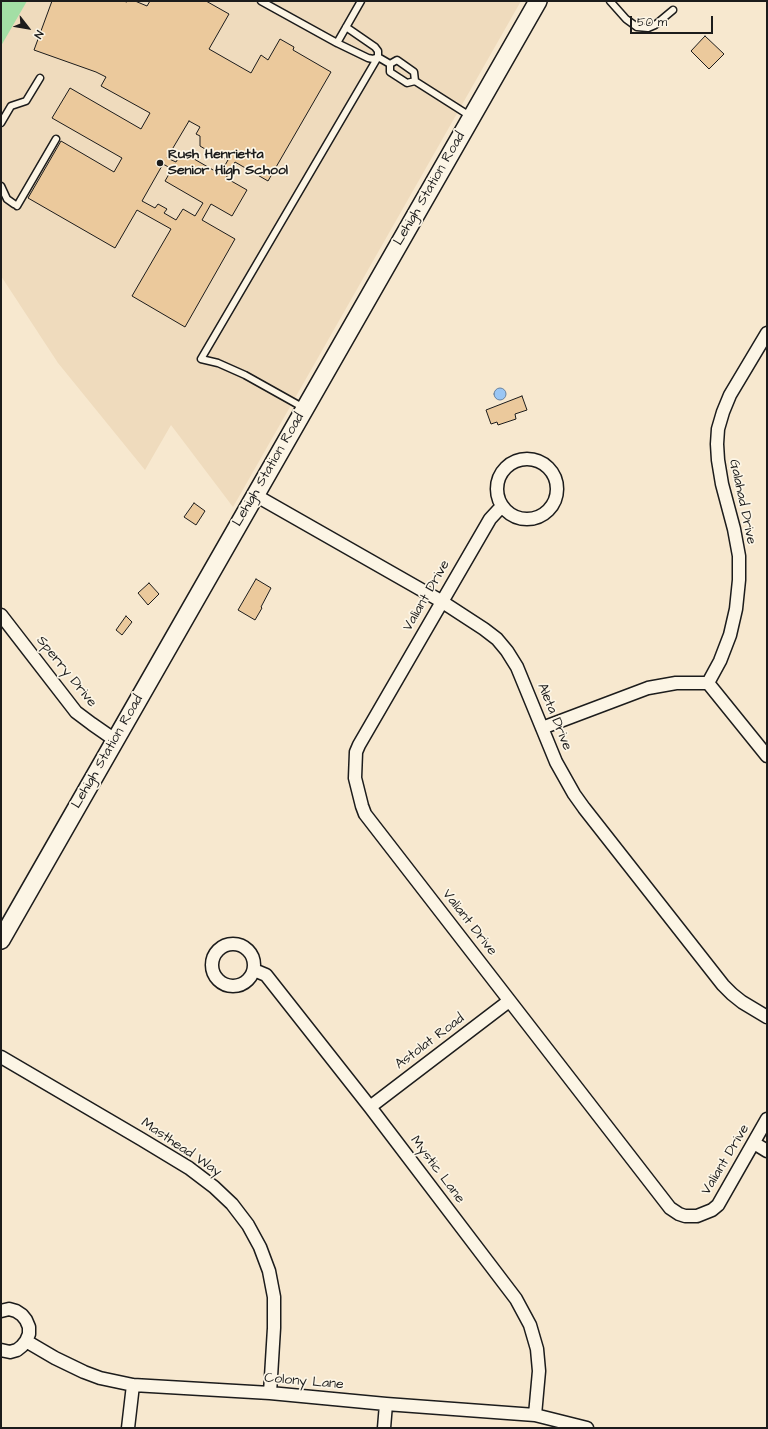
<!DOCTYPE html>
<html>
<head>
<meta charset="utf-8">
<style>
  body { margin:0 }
  #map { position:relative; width:768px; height:1429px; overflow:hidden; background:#f7e8cf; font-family:"Architects Daughter",sans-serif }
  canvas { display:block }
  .frame { position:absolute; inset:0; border:2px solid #1c1c1c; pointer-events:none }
  .north { position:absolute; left:8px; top:8px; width:40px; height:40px; -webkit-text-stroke:3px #fcf5e5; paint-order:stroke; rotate:121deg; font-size:11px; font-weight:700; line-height:16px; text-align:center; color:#1c1c1c }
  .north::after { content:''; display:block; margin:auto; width:14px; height:18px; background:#1c1c1c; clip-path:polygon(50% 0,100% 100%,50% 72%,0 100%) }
  .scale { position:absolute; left:630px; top:16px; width:83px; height:18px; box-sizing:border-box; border:2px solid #1c1c1c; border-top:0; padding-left:5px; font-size:12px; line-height:14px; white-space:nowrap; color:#1c1c1c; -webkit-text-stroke:3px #fcf5e5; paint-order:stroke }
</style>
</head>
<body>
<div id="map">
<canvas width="768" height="1429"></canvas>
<div class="frame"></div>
<div class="north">N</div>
<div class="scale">50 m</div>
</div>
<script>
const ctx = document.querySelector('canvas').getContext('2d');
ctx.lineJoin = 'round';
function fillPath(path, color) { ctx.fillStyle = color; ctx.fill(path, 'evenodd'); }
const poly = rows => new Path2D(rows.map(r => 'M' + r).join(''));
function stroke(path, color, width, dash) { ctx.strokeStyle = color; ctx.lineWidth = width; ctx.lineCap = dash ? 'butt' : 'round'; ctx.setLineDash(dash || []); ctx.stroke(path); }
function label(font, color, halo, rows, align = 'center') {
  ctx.font = font + ' "Architects Daughter",sans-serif'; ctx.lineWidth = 3.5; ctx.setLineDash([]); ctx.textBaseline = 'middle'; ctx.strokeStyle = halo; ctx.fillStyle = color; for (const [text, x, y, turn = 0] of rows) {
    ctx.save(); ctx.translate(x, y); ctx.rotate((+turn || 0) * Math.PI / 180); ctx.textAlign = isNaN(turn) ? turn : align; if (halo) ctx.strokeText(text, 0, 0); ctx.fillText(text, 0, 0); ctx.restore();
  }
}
fillPath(poly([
  [1,1,521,1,233,507,171,425,145,470,58,363,1,276]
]), '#efdbbd');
fillPath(poly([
  [1,1,27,1,1,46]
]), '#a3dfa5');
const water = poly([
  '494 394a6 6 0 1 1 12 0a6 6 0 1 1-12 0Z'
]);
fillPath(water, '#9ac6f4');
stroke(water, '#68829e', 1);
const building = poly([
  [52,1,123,1,127,2,127,1,135,1,147,6,150,1,206,1,229,14,209,49,251,73,261,55,268,60,280,39,294,47,293,50,331,72,268,181,235,162,226,178,247,190,232,216,211,204,202,220,235,239,185,327,132,296,171,229,137,210,115,248,28,198,61,141,114,172,122,158,52,118,70,88,141,129,150,113,101,86,106,77,96,72,34,50,52,1],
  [189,121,200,127,196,134,200,136,200,146,215,155,216,153,228,160,220,174,182,152,176,162,167,158,189,121],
  [163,164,172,169,165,181,203,203,195,216,183,209,176,220,164,213,167,209,158,204,155,208,142,201,163,164],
  [705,36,724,54,709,69,691,51,705,36],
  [522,396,527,410,515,414,516,419,498,425,497,422,491,424,486,410,522,396],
  [194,503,205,511,196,525,184,517,194,503],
  [256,579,271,588,261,607,262,608,255,620,238,610,256,579],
  [149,583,159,594,148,605,138,593,149,583],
  [126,616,132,622,122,635,116,630,126,616]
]);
fillPath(building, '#ebc99c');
stroke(building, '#1c1c1c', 1);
const service = poly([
  [261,1,337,43,368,58,373,59,378,57,390,64],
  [610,1,626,19,637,27,648,28,655,25,673,10],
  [337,43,361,1],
  [390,64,390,72,407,83,415,81,470,116],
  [390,64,397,60,414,72,415,81],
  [1,123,11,106,26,101,40,78],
  [1,186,7,199,14,204],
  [17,206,56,139],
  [304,408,245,375,218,363,201,359,378,57,378,51,375,47,346,27]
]);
const minor = poly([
  '497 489a30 30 0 1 1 60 0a30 30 0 1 1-60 0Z',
  [255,495,441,601,484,629,497,639,507,651,517,667,556,762,574,794,584,808,723,985,732,994,742,1002,767,1017],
  [502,506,490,519,359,745,356,752,355,778,362,806,365,814,670,1208,679,1214,685,1216,697,1216,712,1210,718,1205,767,1119],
  [1,615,76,712,92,724,115,740],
  [708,683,720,661,730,635,736,609,739,580,739,556,734,529,722,484,718,460,717,444,718,429,723,412,730,395,767,333],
  [708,683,767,756],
  [542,728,648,688,676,683,708,683],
  '212 965a21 21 0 1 1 42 0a21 21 0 1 1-42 0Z',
  [254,970,266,975,370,1107,516,1299,530,1325,537,1349,539,1371,535,1415],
  [1,1057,141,1139,189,1168,214,1187,232,1204,248,1225,260,1247,269,1271,274,1297,274,1328,270,1393],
  [370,1107,509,1001],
  [754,1143,767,1151],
  [1,1311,9,1309,16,1311,22,1315,26,1320,29,1327,29,1334,26,1341,22,1346,17,1350,10,1352,1,1350],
  [26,1341,55,1358,84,1372,100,1378,133,1385,270,1393,386,1404,535,1415,587,1428],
  [128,1428,133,1385],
  [384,1428,386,1404]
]);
const secondary = poly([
  [1,940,538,1]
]);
stroke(service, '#1c1c1c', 9);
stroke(minor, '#1c1c1c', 15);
stroke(secondary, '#1c1c1c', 20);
stroke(service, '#fcf5e5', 6);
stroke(minor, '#fcf5e5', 12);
stroke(secondary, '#fcf5e5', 17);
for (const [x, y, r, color] of [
  [160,163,4,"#1c1c1c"]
]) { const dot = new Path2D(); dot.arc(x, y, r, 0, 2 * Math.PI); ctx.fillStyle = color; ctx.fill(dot); stroke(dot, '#fcf5e5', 1.5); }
label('bold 14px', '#1c1c1c', '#fcf5e5', [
  ["Rush Henrietta",168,155],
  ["Senior High School",168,171]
], 'left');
label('14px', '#1c1c1c', '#fcf5e5', [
  ["Lehigh Station Road",430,189,-60],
  ["Lehigh Station Road",269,470,-60],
  ["Galahad Drive",742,502,78],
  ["Valiant Drive",427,596,-60],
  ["Sperry Drive",66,672,51],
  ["Aleta Drive",554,717,68],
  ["Lehigh Station Road",108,752,-60],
  ["Valiant Drive",469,923,52],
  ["Astolat Road",430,1042,-37],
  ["Masthead Way",181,1148,34],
  ["Valiant Drive",726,1160,-59],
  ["Mystic Lane",437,1170,53],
  ["Colony Lane",304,1382,5]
]);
</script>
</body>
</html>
